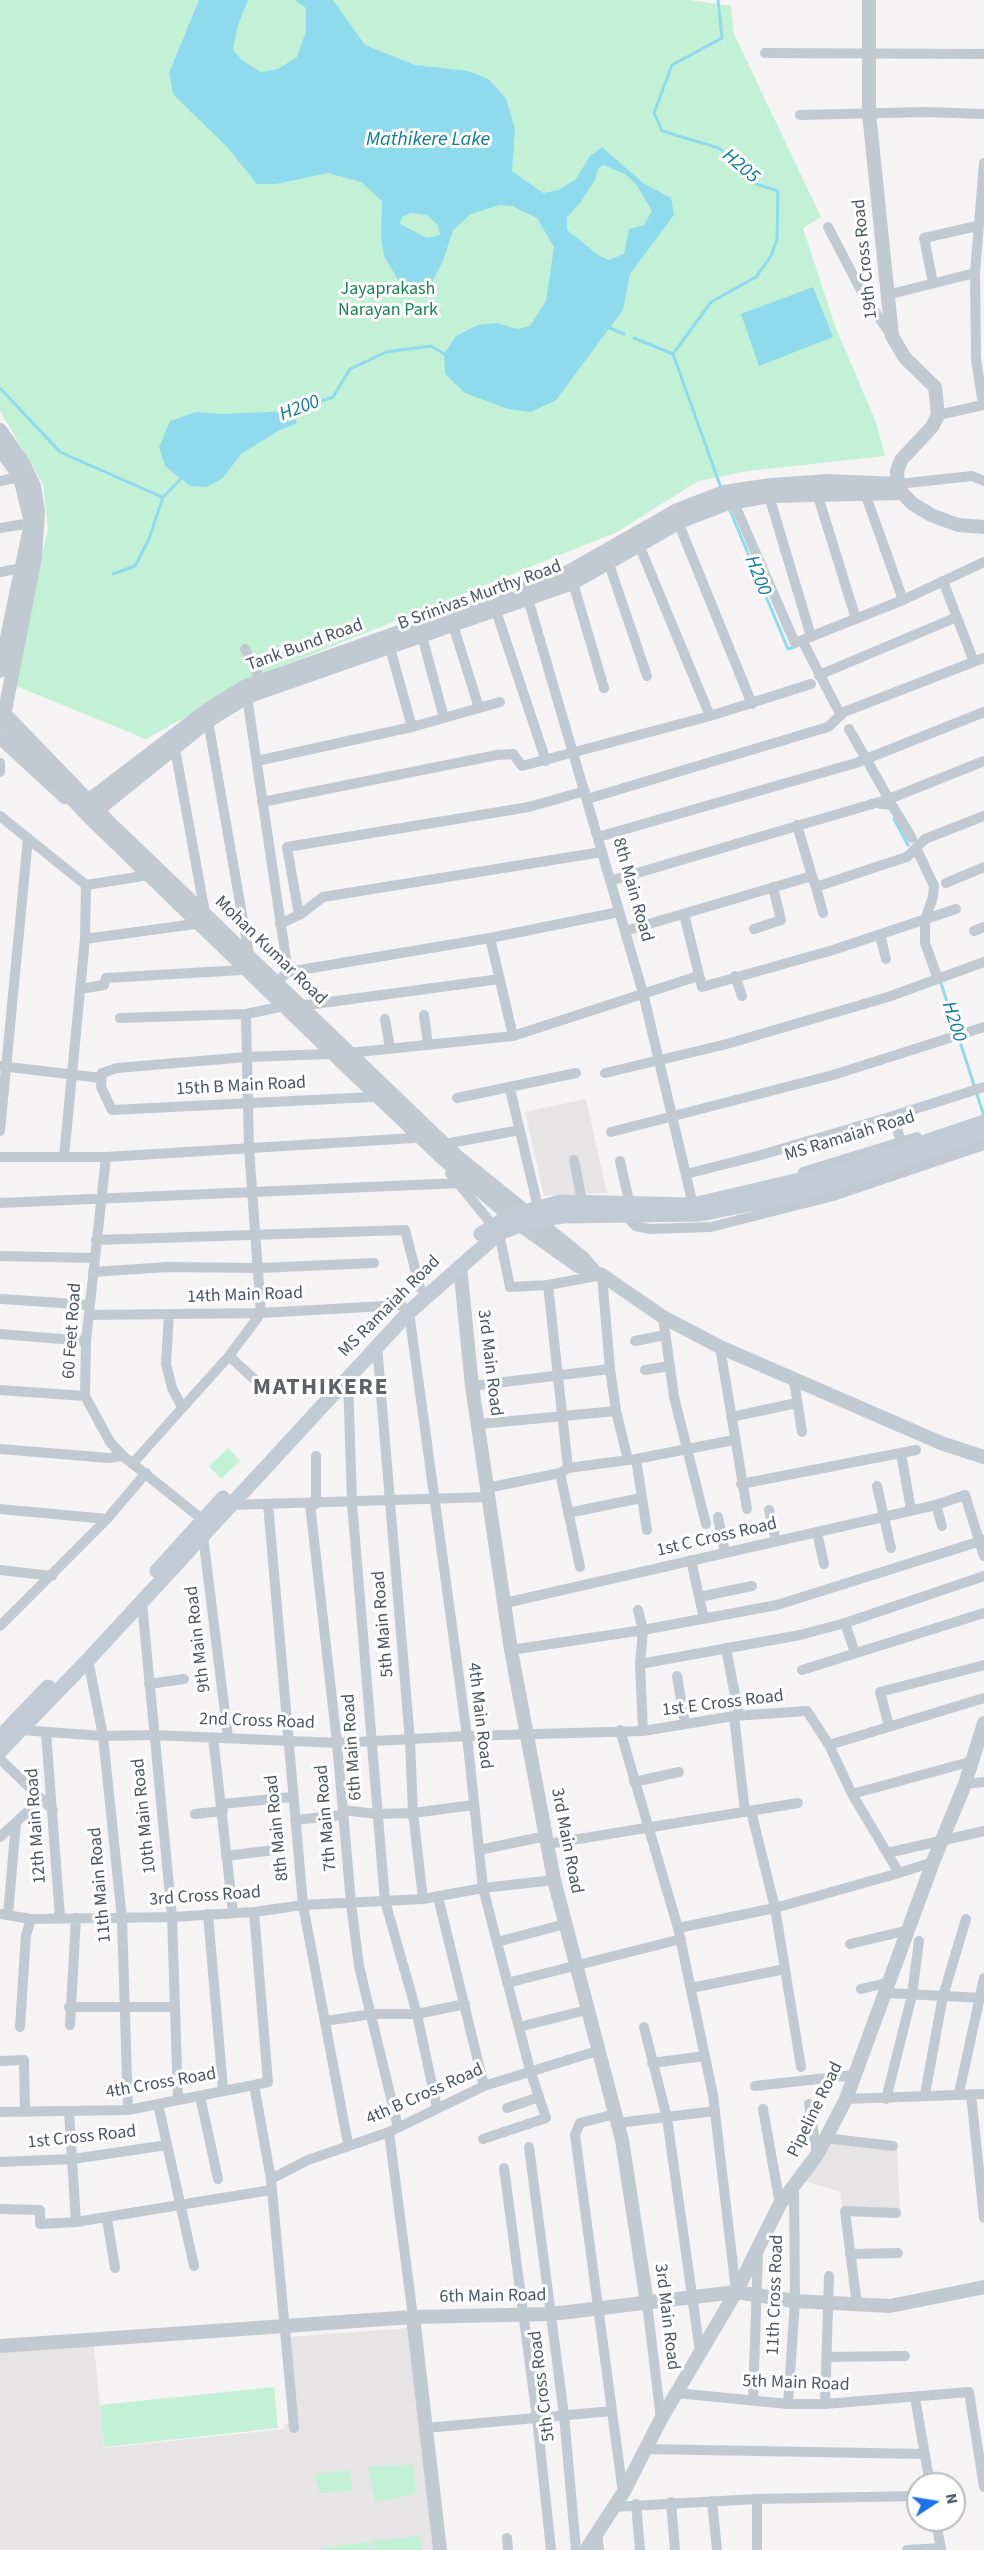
<!DOCTYPE html>
<html>
<head>
<meta charset="utf-8">
<style>
  body { margin:0 }
  #map { position:relative; width:984px; height:2550px; overflow:hidden; background:#f5f3f3; font-family:"Source Sans 3",sans-serif }
  canvas { display:block }
  .north { position:absolute; left:906px; top:2472px; width:60px; height:60px; box-sizing:border-box; background:#fff; border:2px solid #b7bbc0; border-radius:50%; rotate:78deg; font-size:16px; font-weight:700; line-height:24px; text-align:center; color:#4a5661 }
  .north::after { content:''; display:block; margin:auto; width:21px; height:27px; background:#1a73e8; clip-path:polygon(50% 0,100% 100%,50% 72%,0 100%) }
</style>
</head>
<body>
<div id="map">
<canvas width="984" height="2550"></canvas>
<div class="north">N</div>
</div>
<script>
const ctx = document.querySelector('canvas').getContext('2d');
ctx.lineJoin = 'round';
function fillPath(path, color) { ctx.fillStyle = color; ctx.fill(path, 'evenodd'); }
const poly = rows => new Path2D(rows.map(r => 'M' + r).join(''));
function stroke(path, color, width, dash) { ctx.strokeStyle = color; ctx.lineWidth = width; ctx.lineCap = dash ? 'butt' : 'round'; ctx.setLineDash(dash || []); ctx.stroke(path); }
function label(font, color, halo, rows, align = 'center') {
  ctx.font = font + ' "Source Sans 3",sans-serif'; ctx.lineWidth = 6; ctx.setLineDash([]); ctx.textBaseline = 'middle'; ctx.strokeStyle = halo; ctx.fillStyle = color; for (const [text, x, y, turn = 0] of rows) {
    ctx.save(); ctx.translate(x, y); ctx.rotate((+turn || 0) * Math.PI / 180); ctx.textAlign = isNaN(turn) ? turn : align; if (halo) ctx.strokeText(text, 0, 0); ctx.fillText(text, 0, 0); ctx.restore();
  }
}
fillPath(poly([
  [586,1099,607,1193,544,1196,525,1112],
  [832,2142,897,2150,900,2209,842,2207,840,2192,805,2181],
  [408,2328,433,2550,0,2550,0,2351,94,2345,104,2448,284,2429,285,2424,297,2422,289,2337]
]), '#e6e4e5');
fillPath(poly([
  [0,0,690,0,731,6,734,34,821,217,803,228,835,326,876,422,885,456,748,471,698,481,615,533,263,674,146,739,16,686,48,528,43,484,0,411],
  [228,1448,240,1461,221,1479,209,1466],
  [274,2387,278,2428,104,2447,100,2405],
  [414,2465,415,2494,375,2502,368,2466],
  [350,2470,352,2490,319,2493,315,2474],
  [420,2536,422,2550,373,2550,372,2541],
  [369,2542,370,2550,321,2550,321,2548]
]), '#c3f1d5');
fillPath(poly([
  [199,0,248,0,238,25,233,50,242,60,261,72,278,69,297,57,306,31,306,8,295,0,333,0,365,45,415,65,468,71,488,79,506,98,515,129,512,171,543,193,559,190,576,179,590,156,602,147,643,183,671,198,674,215,630,274,623,310,556,400,531,412,508,409,465,393,445,374,444,354,456,336,478,325,497,323,517,329,530,326,546,301,554,247,537,218,512,206,500,205,471,214,453,230,443,261,430,286,413,291,398,280,384,256,381,237,382,201,361,182,328,173,276,184,257,184,227,147,173,94,169,73],
  [604,165,625,174,636,184,652,211,644,225,629,229,624,254,609,260,598,255,567,230,567,217,580,203,595,180,598,168],
  [411,213,427,215,438,225,440,235,427,238,400,224,402,217],
  [813,287,833,337,759,366,741,314],
  [291,411,297,423,278,431,241,454,223,478,207,487,190,486,165,466,159,447,170,421,196,412,222,414]
]), '#90daee');
stroke(poly([
  [607,327,624,334],
  [634,338,673,354,721,488],
  [673,354,711,302,756,277,771,256,777,239,778,191,756,184,719,148,662,131,654,113,672,65,722,38,718,0],
  [0,388,60,452,162,497],
  [289,413,333,397,350,369,386,352,431,346,446,355],
  [729,508,788,649,795,647],
  [113,574,135,566,149,539,163,497,184,476],
  [894,819,908,845],
  [940,980,984,1116]
]), '#90daee', 3);
stroke(poly([
  [765,53,984,54],
  [800,115,926,112,984,114],
  [828,227,865,298,892,336],
  [933,283,924,238,977,226],
  [887,295,975,273],
  [938,415,983,405,976,359,975,273,984,163],
  [0,481,20,477],
  [898,484,972,476,984,481],
  [817,493,856,619],
  [769,496,811,636],
  [866,496,903,600],
  [734,503,795,643,903,600,984,562],
  [678,522,752,704],
  [0,528,31,523],
  [639,545,710,716],
  [609,564,647,676],
  [0,572,23,568],
  [943,581,974,662],
  [573,583,604,688],
  [526,592,643,993,693,1205,699,1202],
  [496,611,546,761],
  [453,625,479,708],
  [422,636,444,718],
  [802,640,838,710],
  [390,648,412,727],
  [245,649,261,681],
  [819,675,957,617],
  [247,697,288,972,283,976],
  [208,721,249,954],
  [849,729,886,794],
  [0,740,64,799],
  [175,749,205,913],
  [257,761,412,727,500,702],
  [0,763,0,772],
  [587,799,828,727,844,712,984,658],
  [262,802,497,755,513,754,522,766,710,716,811,684],
  [881,804,892,805,912,838],
  [0,816,86,885,85,939,64,1157],
  [797,825,812,876],
  [598,837,856,763,984,712],
  [916,848,934,886,933,897,925,920,925,943,938,979],
  [610,881,889,799,984,761],
  [946,883,984,867],
  [86,885,143,876],
  [816,887,823,913],
  [684,914,702,987,833,950,956,909],
  [299,915,287,847,529,807,585,791],
  [280,924,301,914,323,897,602,852],
  [754,929,781,920,773,887],
  [625,931,812,876,816,887,879,866,907,857,925,839,984,816],
  [974,931,984,927],
  [880,935,886,959],
  [490,938,513,1036],
  [85,939,195,924],
  [288,972,490,938,619,912],
  [735,976,742,996],
  [80,989,104,985,106,978,242,970],
  [300,1006,500,979],
  [424,1015,428,1045],
  [120,1018,246,1014,280,1007,286,1000],
  [385,1019,390,1049],
  [349,1053,513,1036,698,976],
  [329,1054,247,1057,117,1068,102,1073,101,1087,112,1110,372,1097],
  [0,1066,101,1078],
  [605,1073,723,1045,888,997,984,962],
  [510,1089,538,1207,542,1213],
  [457,1098,576,1073],
  [893,1116,984,1087],
  [0,1131,28,838],
  [611,1132,833,1075,984,1027],
  [445,1144,520,1130],
  [0,1157,106,1157,414,1138],
  [106,1157,86,1341,85,1396,110,1442,123,1456,208,1524],
  [574,1160,582,1201],
  [620,1161,629,1201],
  [803,1172,917,1137],
  [450,1173,499,1233,510,1287,548,1285],
  [686,1174,761,1155,893,1116,901,1142],
  [0,1203,461,1183],
  [623,1214,636,1226,650,1229,711,1227,833,1196,984,1145],
  [96,1240,405,1230,420,1288],
  [0,1256,95,1258],
  [93,1272,167,1267,260,1268,374,1263],
  [2,1299,90,1305],
  [409,1312,467,1736,483,1888,530,2070,546,2118,483,2139],
  [169,1314,166,1364,172,1388,182,1407],
  [89,1315,261,1313,402,1305],
  [663,1317,674,1397,706,1524],
  [0,1334,86,1341],
  [635,1341,665,1335],
  [377,1346,410,1741,413,1813,423,1899],
  [720,1347,747,1509],
  [229,1356,266,1390],
  [645,1370,670,1366],
  [348,1377,352,1503,385,1901,417,2014,437,2108],
  [794,1381,802,1432],
  [472,1386,610,1369],
  [0,1390,85,1396],
  [731,1417,797,1403],
  [479,1424,616,1411],
  [0,1449,109,1458,123,1456],
  [901,1453,911,1510],
  [636,1459,647,1530],
  [133,1463,229,1356,261,1313,249,1148,246,1014],
  [568,1468,548,1285,602,1275,610,1369,616,1411,628,1460],
  [560,1473,580,1567],
  [741,1484,916,1450],
  [877,1486,891,1548],
  [487,1488,560,1473,568,1468,636,1459,734,1440],
  [268,1504,303,1905,348,2144],
  [310,1504,337,1743,351,1903,359,1966,398,2127],
  [316,1504,316,1456],
  [229,1505,488,1497],
  [936,1505,942,1526],
  [0,1509,107,1519],
  [769,1510,776,1541],
  [568,1513,641,1498],
  [718,1517,725,1553],
  [817,1532,824,1564],
  [203,1536,228,1737],
  [691,1560,704,1619],
  [0,1570,52,1576],
  [699,1597,752,1586],
  [142,1603,172,1917,178,2099],
  [505,1603,936,1505,965,1495,984,1556],
  [638,1610,643,1630,640,1664,643,1731],
  [845,1623,855,1653],
  [0,1626,107,1519,146,1473],
  [726,1648,739,1716],
  [511,1650,643,1630,777,1605,984,1540],
  [88,1660,103,1736,122,1919,128,2110],
  [640,1664,800,1635,845,1623,984,1576],
  [802,1670,984,1613],
  [677,1676,685,1724],
  [149,1684,184,1679],
  [734,1716,745,1812],
  [889,1726,880,1692,984,1665],
  [21,1730,103,1736,153,1735,337,1743,467,1736,643,1731,734,1716,807,1711,829,1745,852,1794,899,1873,933,1862],
  [620,1730,678,1928,713,2095,736,2291],
  [46,1733,60,1917],
  [213,1737,233,1912],
  [829,1745,984,1698],
  [0,1759,53,1810],
  [634,1782,679,1772],
  [965,1784,984,1782],
  [852,1794,973,1761],
  [222,1804,293,1797],
  [343,1810,376,1814,413,1813,473,1805],
  [751,1811,775,1908,801,2067],
  [195,1814,223,1811],
  [295,1820,343,1815],
  [0,1837,41,1799],
  [548,1844,798,1803],
  [479,1850,546,1836],
  [887,1853,984,1831],
  [226,1856,274,1850],
  [438,1897,484,2086],
  [254,1912,268,2082,254,2085,271,2179,294,2428],
  [0,1914,31,1919,172,1917,254,1912,303,1905,423,1899,483,1888,554,1880],
  [208,1914,223,2089],
  [8,1915,16,1822],
  [678,1928,775,1908,899,1873],
  [497,1942,565,1924],
  [850,1944,909,1930],
  [507,1983,681,1939],
  [691,1988,785,1969],
  [861,1989,890,1982],
  [886,1993,984,1998],
  [69,2007,174,2007],
  [325,2021,372,2014,417,2014,465,2004],
  [70,2025,76,1918],
  [20,2027,26,1935,31,1919],
  [519,2027,587,2010],
  [644,2027,667,2118,700,2352],
  [0,2061,24,2060,25,2112],
  [652,2063,704,2056],
  [755,2086,854,2075],
  [959,2093,984,1978],
  [925,2094,943,1996,966,1919],
  [971,2094,984,2218],
  [200,2096,218,2179],
  [846,2099,984,2094],
  [886,2099,912,1995,919,1941],
  [158,2104,194,2266],
  [809,2104,817,2155],
  [507,2108,539,2097],
  [763,2109,780,2204],
  [0,2112,128,2110,254,2085],
  [69,2112,76,2222],
  [615,2114,580,2123,575,2135,623,2493],
  [618,2123,715,2111],
  [389,2132,413,2317],
  [825,2138,893,2146],
  [529,2147,564,2415,576,2550],
  [0,2162,73,2159,167,2145],
  [504,2168,537,2418,551,2550],
  [271,2179,308,2160,389,2132,484,2086,597,2051],
  [0,2209,40,2210,40,2224,76,2222,271,2190],
  [107,2219,115,2268],
  [850,2254,898,2253],
  [647,2303,661,2419],
  [857,2305,845,2211,896,2213],
  [827,2357,905,2356],
  [676,2393,788,2404,825,2404,969,2392,984,2487],
  [915,2398,930,2484],
  [753,2400,758,2251],
  [788,2404,795,2301,794,2187],
  [825,2404,829,2276],
  [426,2428,612,2411],
  [645,2449,925,2454],
  [757,2499,757,2550],
  [712,2501,717,2550],
  [671,2502,675,2550],
  [636,2504,640,2550],
  [613,2507,757,2499,918,2496],
  [936,2520,941,2550],
  [597,2533,599,2550],
  [507,2538,508,2550],
  [907,2550,941,2548]
]), '#c1cad2', 10);
stroke(poly([
  [869,0,869,113,892,336,905,358,935,387,938,415,932,427,901,460,897,471,898,484,902,493,913,504,931,515,958,525,984,527],
  [0,430,22,461,34,486,38,511,35,558,3,721],
  [0,449,20,477,31,523,0,671],
  [0,709,112,825,459,1158,583,1258,593,1270],
  [0,724,89,817,348,1068,440,1156,519,1224,578,1266,602,1275,663,1317,720,1347,941,1443,984,1457],
  [80,807,207,710,244,687,568,572,677,510,724,492,771,485,828,481,898,484],
  [89,817,208,721,247,697,573,583,682,521,726,504,769,496,902,493],
  [460,1266,472,1386,511,1650,554,1880,622,2140,647,2303],
  [413,2317,440,2550],
  [0,2346,413,2317,551,2314,736,2292,795,2301,890,2306,984,2287],
  [586,2550,623,2493,661,2419,736,2292,780,2204,817,2155,846,2099,933,1862,965,1784,984,1723]
]), '#c1cad2', 14);
stroke(poly([
  [481,1234,509,1216,561,1202,693,1205,842,1170],
  [157,1571,223,1498],
  [0,1737,48,1687],
  [0,1751,88,1660,409,1312,499,1233,534,1220,564,1216,700,1214,777,1199,844,1180]
]), '#c1cbd6', 15);
stroke(poly([
  [842,1170,984,1122],
  [844,1180,984,1133]
]), '#c1cbd6', 15);
label('18px', '#4a5661', '#fff', [
  ["19th Cross Road",866,259,-96],
  ["B Srinivas Murthy Road",480,596,-20],
  ["Tank Bund Road",305,646,-20],
  ["8th Main Road",632,890,74],
  ["Mohan Kumar Road",270,951,44],
  ["15th B Main Road",241,1087,-3],
  ["MS Ramaiah Road",850,1137,-17],
  ["14th Main Road",245,1296,-2],
  ["MS Ramaiah Road",390,1307,-45],
  ["60 Feet Road",73,1331,-86],
  ["3rd Main Road",489,1363,83],
  ["1st C Cross Road",717,1538,-13],
  ["5th Main Road",384,1624,-95],
  ["9th Main Road",199,1639,-97],
  ["1st E Cross Road",723,1704,-7],
  ["4th Main Road",479,1716,83],
  ["2nd Cross Road",257,1722,2],
  ["6th Main Road",353,1747,-94],
  ["10th Main Road",145,1816,-96],
  ["7th Main Road",327,1818,-95],
  ["12th Main Road",37,1826,-94],
  ["8th Main Road",278,1828,-96],
  ["3rd Main Road",566,1841,79],
  ["11th Main Road",101,1885,-95],
  ["3rd Cross Road",205,1897,-4],
  ["4th Cross Road",161,2084,-10],
  ["4th B Cross Road",425,2095,-24],
  ["Pipeline Road",816,2110,-64],
  ["1st Cross Road",82,2138,-6],
  ["11th Cross Road",776,2295,-88],
  ["6th Main Road",493,2297,-1],
  ["3rd Main Road",666,2317,83],
  ["5th Main Road",796,2384,2],
  ["5th Cross Road",543,2386,-97]
]);
label('18px', '#17864f', '#fff', [
  ["Jayaprakash",388,290],
  ["Narayan Park",388,311]
]);
label('italic 20px', '#0c7c9b', '#fff', [
  ["Mathikere Lake",428,141],
  ["H205",740,167,40],
  ["H200",300,409,-21],
  ["H200",757,576,68],
  ["H200",953,1022,72]
]);
ctx.letterSpacing = '1.5px';
label('bold 24px', '#5f6368', '#fff', [
  ["MATHIKERE",321,1389]
]);
ctx.letterSpacing = '0px';
</script>
</body>
</html>
